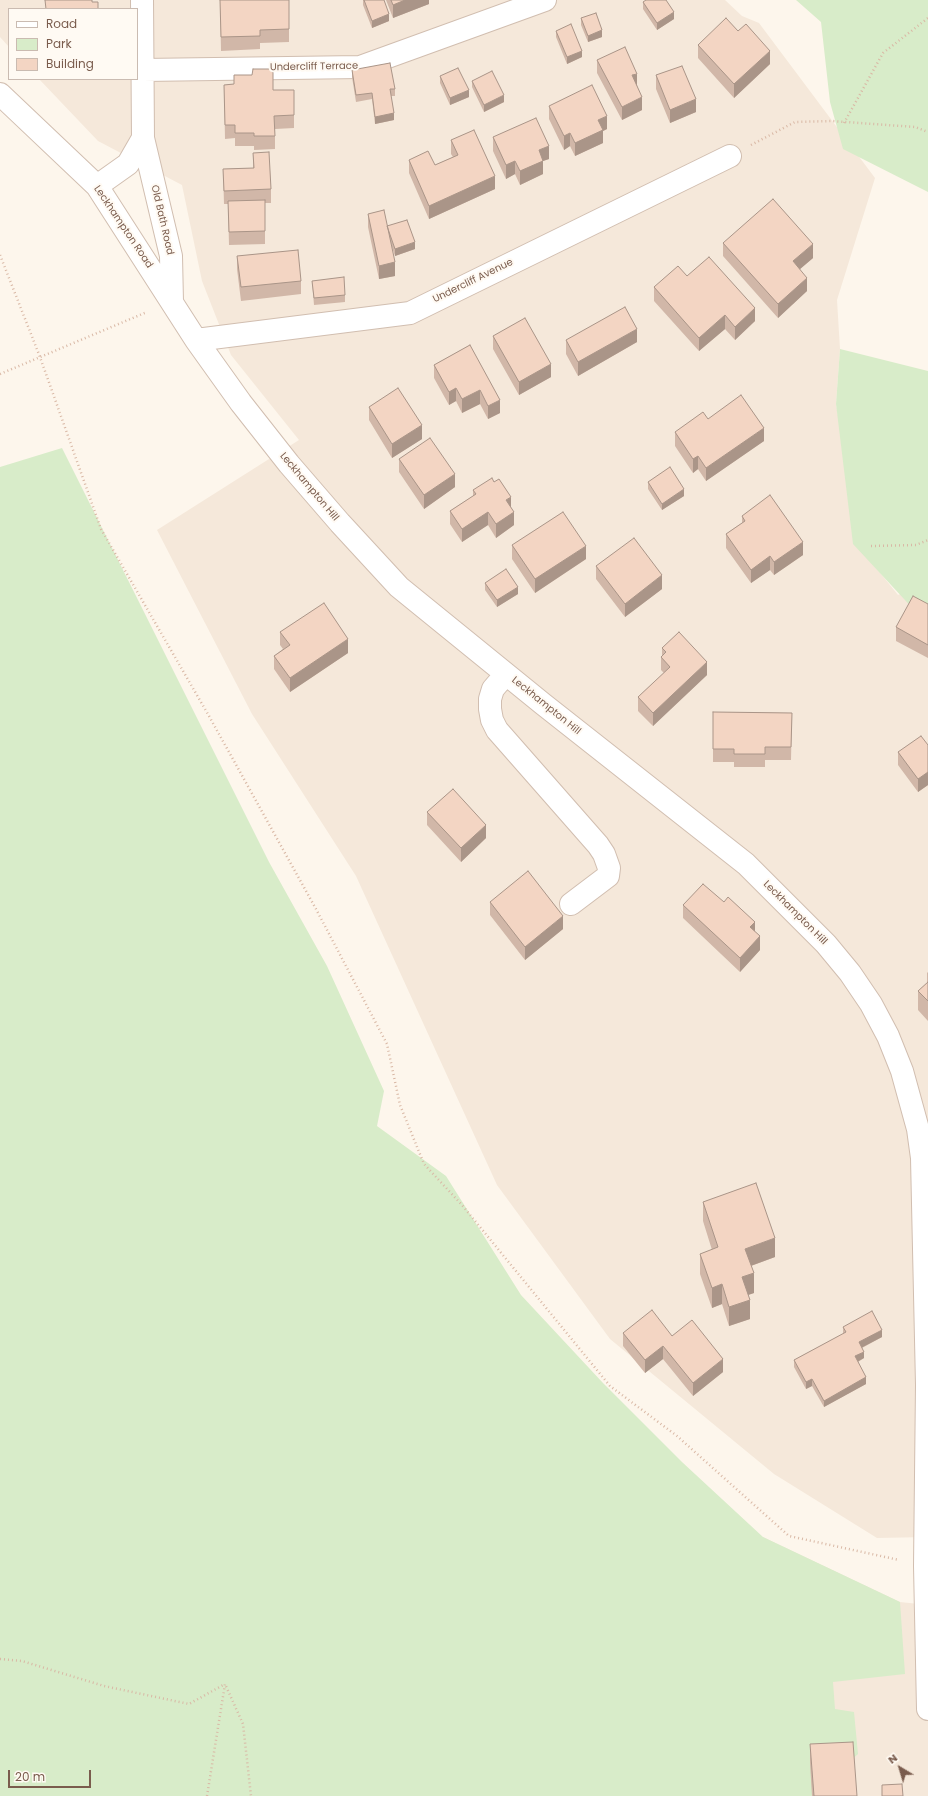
<!DOCTYPE html>
<html>
<head>
<meta charset="utf-8">
<style>
  body { margin:0 }
  #map { position:relative; width:928px; height:1796px; overflow:hidden; background:#fdf6ec; font-family:Poppins,sans-serif }
  canvas { display:block }
  .legend { position:absolute; left:8px; top:8px; width:130px; height:72px; box-sizing:border-box; background:#fffaf3; border:1px solid #cabbb1; margin:0; padding:5px 7px; list-style:none; font-size:12px; color:#7a5c4d }
  .legend li { display:flex; align-items:center; gap:8px; height:20px }
  .legend b { width:20px; border:1px solid #cabbb1 }
  .north { position:absolute; left:880px; top:1748px; width:40px; height:40px; -webkit-text-stroke:3px #fffaf3; paint-order:stroke; rotate:322deg; font-size:11px; font-weight:700; line-height:16px; text-align:center; color:#7a5c4d }
  .north::after { content:''; display:block; margin:auto; width:14px; height:18px; background:#7a5c4d; clip-path:polygon(50% 0,100% 100%,50% 72%,0 100%) }
  .scale { position:absolute; left:8px; top:1770px; width:83px; height:18px; box-sizing:border-box; border:2px solid #7a5c4d; border-top:0; padding-left:5px; font-size:12px; line-height:14px; white-space:nowrap; color:#7a5c4d; -webkit-text-stroke:3px #fffaf3; paint-order:stroke }
</style>
</head>
<body>
<div id="map">
<canvas width="928" height="1796"></canvas>
<ul class="legend">
<li><b style="height:5px;background:#fff"></b>Road</li>
<li><b style="height:11px;background:#d8ecc9"></b>Park</li>
<li><b style="height:11px;background:#f3d5c3"></b>Building</li>
</ul>
<div class="north">N</div>
<div class="scale">20 m</div>
</div>
<script>
const ctx = document.querySelector('canvas').getContext('2d');
ctx.lineJoin = 'round';
function fillPath(path, color) { ctx.fillStyle = color; ctx.fill(path, 'evenodd'); }
const poly = rows => new Path2D(rows.map(r => 'M' + r).join(''));
function stroke(path, color, width, dash) { ctx.strokeStyle = color; ctx.lineWidth = width; ctx.lineCap = dash ? 'butt' : 'round'; ctx.setLineDash(dash || []); ctx.stroke(path); }
function label(font, color, halo, rows, align = 'center') {
  ctx.font = font + ' Poppins,sans-serif'; ctx.lineWidth = 4; ctx.setLineDash([]); ctx.textBaseline = 'middle'; ctx.strokeStyle = halo; ctx.fillStyle = color; for (const [text, x, y, turn = 0] of rows) {
    ctx.save(); ctx.translate(x, y); ctx.rotate((+turn || 0) * Math.PI / 180); ctx.textAlign = isNaN(turn) ? turn : align; if (halo) ctx.strokeText(text, 0, 0); ctx.fillText(text, 0, 0); ctx.restore();
  }
}
fillPath(poly([
  [0,0,725,0,742,16,759,23,875,178,837,300,840,349,836,404,861,549,898,595,906,591,928,600,928,1537,877,1538,774,1474,610,1339,497,1185,356,876,252,714,157,530,299,440,231,355,202,281,182,185,98,141,39,79,137,79,137,9,9,9,9,47,0,37],
  [763,1537,900,1602,928,1605,928,1796,729,1796]
]), '#f5e8da');
fillPath(poly([
  [796,0,928,0,928,192,843,149,830,102,821,22],
  [840,349,928,371,928,604,917,613,853,544,836,404],
  [62,448,269,862,327,966,384,1091,377,1126,446,1176,521,1295,603,1383,682,1462,763,1537,900,1602,905,1674,833,1682,835,1709,854,1712,858,1754,812,1796,0,1796,0,467]
]), '#d8ecc9');
const minor = poly([
  [143,70,360,67,545,0],
  [0,94,97,186,196,340,241,403,289,464,340,523,399,587,543,704,746,864,826,944,850,973,871,1004,888,1036,902,1071,918,1129,922,1158,927,1385,925,1566,928,1709],
  [143,138,171,256,172,302],
  [97,186,128,164,143,138,142,0],
  [196,340,410,313,730,156],
  [506,674,493,689,490,699,490,709,492,720,497,730,598,845,604,854,609,868,608,876,571,904]
]);
stroke(minor, '#d1beb0', 24);
stroke(poly([
  [844,123,883,53,928,18],
  [751,145,795,122,832,121,915,127,928,132],
  [0,255,40,357,101,529,209,716,316,909,387,1044,400,1105,424,1164,462,1205,610,1386,677,1436,789,1536,899,1560],
  [0,374,147,312],
  [871,546,916,545,928,540],
  [0,1659,22,1661,104,1686,189,1704,225,1684],
  [207,1796,225,1684,243,1724,251,1796]
]), '#d9b8a5', 2.5, [1, 3]);
stroke(minor, '#fff', 22);
fillPath(poly([
  [220,0,289,0,289,42,260,43,260,49,221,51],
  [363,0,384,0,389,21,372,28,363,5],
  [386,0,429,0,429,4,393,18],
  [643,2,674,19,657,30,643,9],
  [581,18,602,37,588,42,581,25],
  [556,31,582,57,567,64,556,37],
  [738,31,770,64,734,98,698,58,698,45],
  [597,60,637,85,642,110,622,120,597,73],
  [352,70,395,89,395,96,391,96,394,120,375,124,372,99,356,102,352,77],
  [252,75,273,90,294,90,294,128,275,129,275,149,254,150,254,146,235,146,235,138,225,139,224,85,234,84],
  [656,75,696,112,670,123,656,89],
  [440,76,469,97,450,105,440,83],
  [472,81,504,102,484,112,472,87],
  [549,106,607,129,603,131,603,143,575,156,570,146,564,150,549,119],
  [493,137,549,159,543,161,543,174,520,185,515,174,506,179,493,151],
  [451,140,495,189,429,219,409,173,409,160,435,165,453,157,451,154],
  [253,153,271,189,271,203,265,203,265,244,229,245,228,204,224,204,223,169,253,168],
  [368,214,387,228,387,226,415,249,395,256,390,241,395,276,379,279,368,227],
  [723,243,813,258,800,269,807,291,778,318,723,256],
  [237,256,301,281,301,294,241,301,237,269],
  [687,276,755,321,735,340,725,329,699,351,654,301,654,287],
  [312,281,345,295,345,302,314,305],
  [493,336,551,377,519,395,493,349],
  [566,340,637,342,578,376,566,354],
  [470,345,500,413,488,419,480,404,462,413,456,401,449,405,434,378,434,365],
  [369,407,422,439,392,458,369,420],
  [708,419,764,441,706,481,698,469,693,473,675,446,675,432],
  [399,459,455,487,424,509,399,472],
  [648,482,684,496,662,510,648,489],
  [473,490,511,508,514,525,496,538,488,525,462,542,450,524,450,511,473,496],
  [742,516,803,555,774,575,770,570,751,583,726,548,726,534,742,523],
  [512,545,586,559,535,593,512,559],
  [596,566,662,589,625,617,596,579],
  [485,583,518,594,497,607,485,590],
  [928,604,928,658,896,641,896,627],
  [280,632,348,653,290,692,274,669,274,656,283,649,280,645],
  [662,648,707,675,653,726,638,711,638,697,664,673,661,670,661,657,662,656],
  [713,712,792,713,791,760,765,760,765,767,734,767,734,762,713,762],
  [928,745,928,785,918,792,898,765,898,752],
  [427,812,486,838,461,862,427,825],
  [490,902,563,929,525,960,490,915],
  [683,905,755,931,760,950,740,972,683,918],
  [928,972,928,1021,918,1010,918,991,927,983,927,973],
  [703,1202,775,1257,751,1266,754,1293,748,1295,750,1319,729,1326,722,1304,712,1308,700,1274,700,1254,712,1250,703,1221],
  [843,1327,882,1337,862,1348,864,1358,858,1362,866,1384,824,1407,812,1386,806,1389,794,1367,794,1360,843,1334],
  [623,1333,672,1336,723,1372,693,1396,663,1359,645,1373,623,1346],
  [810,1744,857,1796,812,1796,810,1763]
]), '#d1b7a8');
fillPath(poly([
  [405,0,429,0,429,4,393,18,393,5],
  [674,12,674,19,657,30,657,23],
  [389,14,389,21,372,28,372,21],
  [602,30,602,37,588,42,588,36],
  [582,51,582,57,567,64,567,57],
  [770,51,770,64,734,98,734,84],
  [637,74,637,87,632,75],
  [469,90,469,97,450,105,450,98],
  [504,95,504,102,484,112,484,105],
  [642,97,642,110,622,120,622,107],
  [696,99,696,112,670,123,670,110],
  [394,113,394,120,375,124,375,117],
  [607,116,607,129,603,131,603,143,575,156,575,143,598,120],
  [570,133,570,146,564,150,564,136],
  [549,146,549,159,543,161,543,174,520,185,520,171,539,150],
  [515,161,515,174,506,179,506,165],
  [495,176,495,189,429,219,429,206],
  [415,242,415,249,395,256,395,249],
  [813,244,813,258,793,275,793,261],
  [395,262,395,276,379,279,379,266],
  [807,278,807,291,778,318,778,304],
  [755,308,755,321,735,340,735,327],
  [725,315,725,329,699,351,699,338],
  [637,329,637,342,578,376,578,362],
  [551,364,551,377,519,395,519,382],
  [456,388,456,401,449,405,449,392],
  [480,390,480,404,462,413,462,399],
  [500,400,500,413,488,419,488,406],
  [422,425,422,439,392,458,392,444],
  [764,428,764,441,706,481,706,468],
  [698,456,698,469,693,473,693,459],
  [455,474,455,487,424,509,424,495],
  [684,489,684,496,662,510,662,504],
  [511,497,511,510,506,500],
  [488,512,488,525,462,542,462,529],
  [514,512,514,525,496,538,496,524],
  [803,542,803,555,774,575,774,562],
  [586,546,586,559,535,593,535,579],
  [770,556,770,570,751,583,751,570],
  [662,575,662,589,625,617,625,604],
  [518,587,518,594,497,607,497,600],
  [348,639,348,653,290,692,290,678],
  [707,662,707,675,653,726,653,713],
  [928,772,928,785,918,792,918,779],
  [486,825,486,838,461,862,461,848],
  [563,916,563,929,525,960,525,947],
  [755,922,755,935,750,927],
  [760,936,760,950,740,972,740,958],
  [775,1238,775,1257,745,1268,745,1249],
  [754,1273,754,1293,742,1297,742,1277],
  [722,1284,722,1304,712,1308,712,1288],
  [750,1300,750,1319,729,1326,729,1307],
  [882,1330,882,1337,859,1349,859,1342],
  [663,1346,663,1359,645,1373,645,1360],
  [864,1352,864,1358,855,1363,855,1356],
  [723,1359,723,1372,693,1396,693,1383],
  [866,1377,866,1384,824,1407,824,1401],
  [812,1379,812,1386,806,1389,806,1382]
]), '#aa9588');
const building = poly([
  [45,0,92,0,92,2,98,2,98,9,46,9,45,0],
  [220,0,289,0,289,29,260,30,260,36,221,37,220,0],
  [364,0,384,0,389,14,372,21,364,0],
  [391,0,405,0,393,5,391,0],
  [646,0,666,0,674,12,657,23,643,2,646,0],
  [596,13,602,30,588,36,581,18,596,13],
  [726,18,738,31,746,24,770,51,734,84,698,45,726,18],
  [571,24,582,51,567,57,556,31,571,24],
  [625,47,637,74,632,75,642,97,622,107,597,60,625,47],
  [390,63,395,89,390,89,394,113,375,117,372,93,356,95,352,70,390,63],
  [682,66,696,99,670,110,656,75,682,66],
  [458,68,469,90,450,98,440,76,458,68],
  [253,69,273,69,273,90,294,90,294,115,274,116,275,136,254,136,254,133,235,133,235,125,225,125,224,85,234,84,234,75,252,75,253,69],
  [492,71,504,95,484,105,472,81,492,71],
  [592,85,607,116,598,120,603,130,575,143,570,133,564,136,549,106,592,85],
  [536,118,549,146,539,150,543,161,520,171,515,161,506,165,493,137,536,118],
  [474,130,495,176,429,206,409,160,428,151,435,165,458,155,451,140,474,130],
  [269,152,271,189,224,191,223,169,254,168,253,153,269,152],
  [773,199,813,244,793,261,807,278,778,304,723,243,773,199],
  [265,200,265,231,229,232,228,201,265,200],
  [384,210,395,262,379,266,368,214,384,210],
  [407,220,415,242,395,249,387,226,407,220],
  [298,250,301,281,241,287,237,256,298,250],
  [709,257,755,308,735,327,725,315,699,338,654,287,678,266,687,276,709,257],
  [344,277,345,295,314,298,312,281,344,277],
  [625,307,637,329,578,362,566,340,625,307],
  [525,318,551,364,519,382,493,336,525,318],
  [470,345,500,400,488,406,480,390,462,399,456,388,449,392,434,365,470,345],
  [398,388,422,425,392,444,369,407,398,388],
  [741,395,764,428,706,468,698,456,693,459,675,432,703,412,708,419,741,395],
  [430,438,455,474,424,495,399,459,430,438],
  [670,467,684,489,662,504,648,482,670,467],
  [492,478,494,482,499,479,511,497,506,500,514,512,496,524,488,512,462,529,450,511,476,494,473,490,492,478],
  [770,495,803,542,774,562,770,556,751,570,726,534,745,521,742,516,770,495],
  [563,512,586,546,535,579,512,545,563,512],
  [634,538,662,575,625,604,596,566,634,538],
  [506,569,518,587,497,600,485,583,506,569],
  [913,596,928,604,928,645,896,627,913,596],
  [324,603,348,639,290,678,274,656,290,645,280,632,324,603],
  [679,632,707,662,653,713,638,697,670,667,661,657,666,652,662,648,679,632],
  [713,712,792,713,791,747,765,747,765,754,734,754,734,749,713,749,713,712],
  [921,736,928,745,928,772,918,779,898,752,921,736],
  [453,789,486,825,461,848,427,812,453,789],
  [528,871,563,916,525,947,490,902,528,871],
  [703,884,724,902,728,897,755,922,750,927,760,936,740,958,683,905,703,884],
  [928,982,928,1001,918,991,928,982],
  [756,1183,775,1238,745,1249,754,1273,742,1277,750,1300,729,1307,722,1284,712,1288,700,1254,718,1247,703,1202,756,1183],
  [652,1310,672,1336,692,1320,723,1359,693,1383,663,1346,645,1360,623,1333,652,1310],
  [872,1311,882,1330,859,1342,864,1352,855,1356,866,1377,824,1401,812,1379,806,1382,794,1360,846,1332,843,1327,872,1311],
  [853,1742,857,1796,814,1796,810,1744,853,1742],
  [902,1784,903,1796,882,1796,882,1785,902,1784]
]);
fillPath(building, '#f3d5c3');
stroke(building, '#aa9588', 1);
label('10px', '#7a5c4d', '#fffaf3', [
  ["Undercliff Terrace",314,67,-1],
  ["Old Bath Road",162,220,77],
  ["Leckhampton Road",123,227,56],
  ["Undercliff Avenue",473,281,-26],
  ["Leckhampton Hill",309,487,50],
  ["Leckhampton Hill",546,706,39],
  ["Leckhampton Hill",795,913,45]
]);
</script>
</body>
</html>
